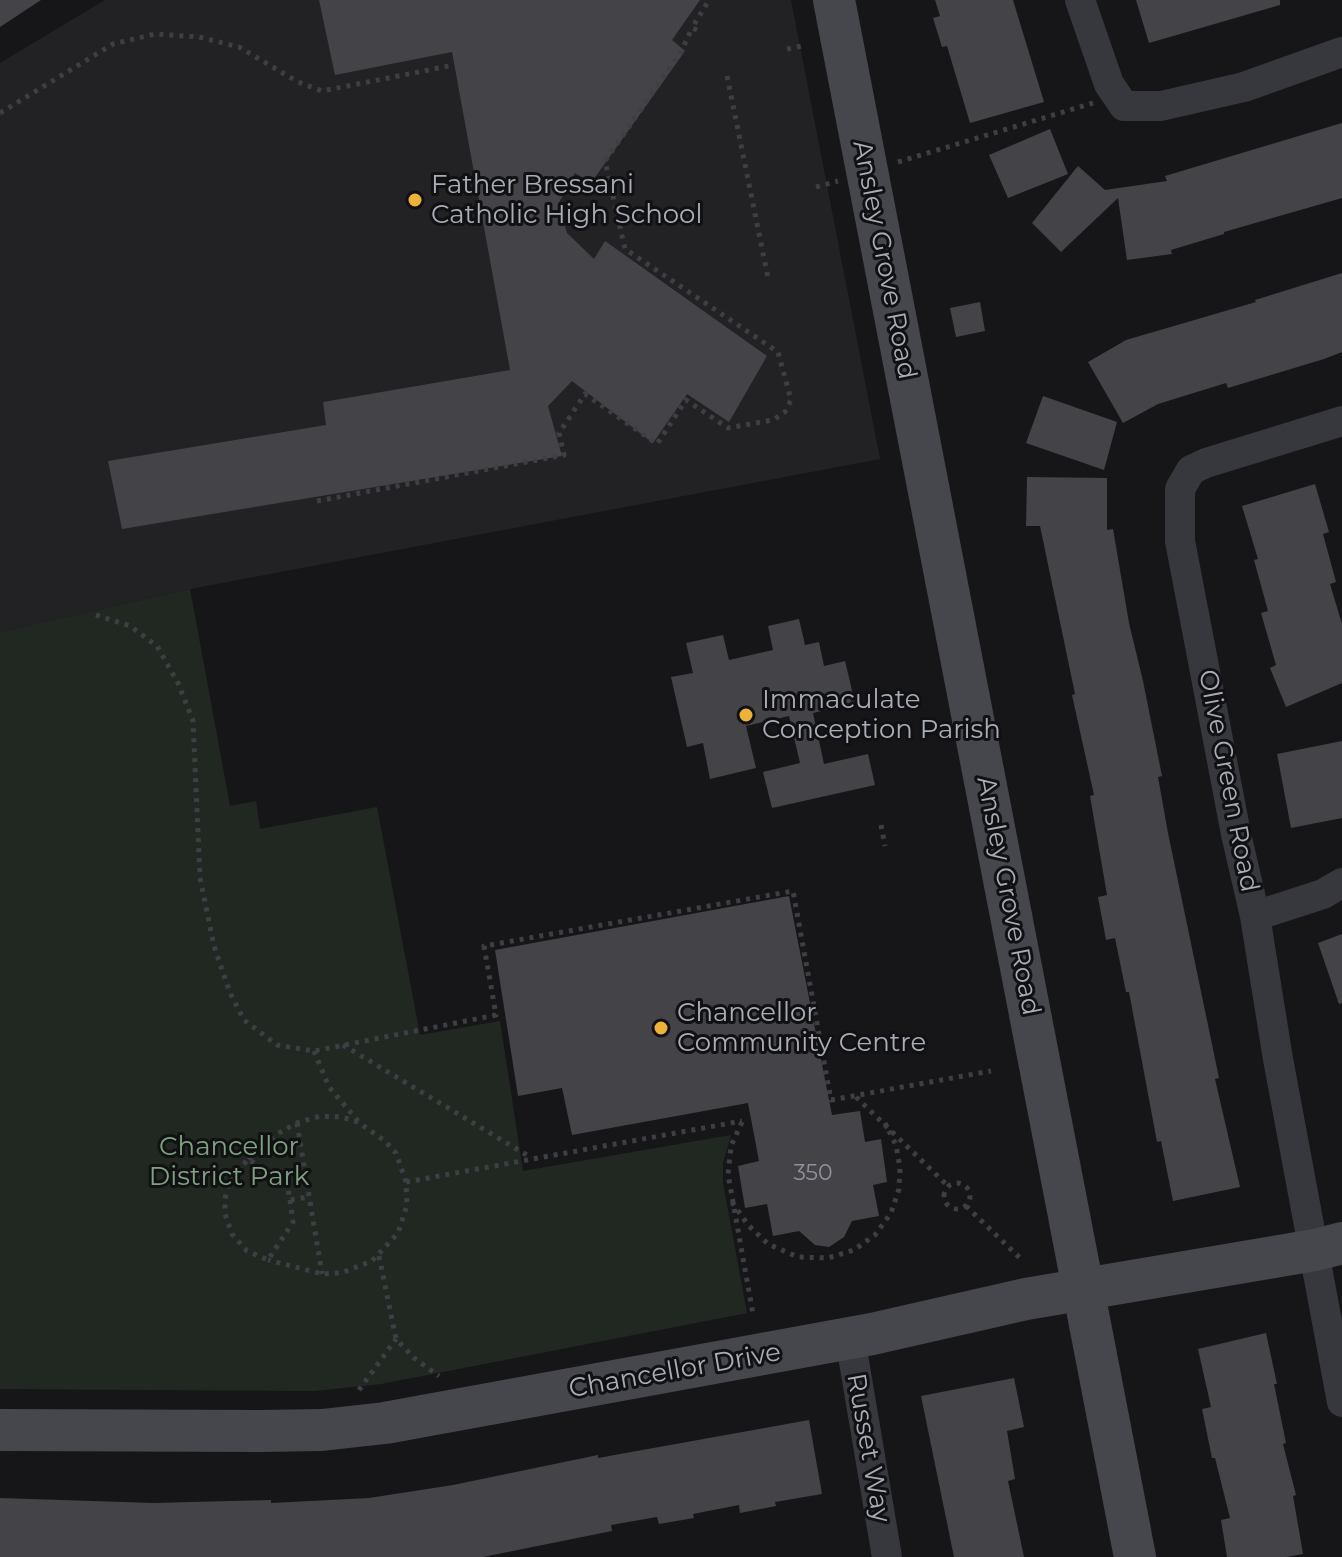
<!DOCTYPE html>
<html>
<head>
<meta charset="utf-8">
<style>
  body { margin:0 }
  canvas { display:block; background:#161618 }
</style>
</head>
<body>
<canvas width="1342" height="1557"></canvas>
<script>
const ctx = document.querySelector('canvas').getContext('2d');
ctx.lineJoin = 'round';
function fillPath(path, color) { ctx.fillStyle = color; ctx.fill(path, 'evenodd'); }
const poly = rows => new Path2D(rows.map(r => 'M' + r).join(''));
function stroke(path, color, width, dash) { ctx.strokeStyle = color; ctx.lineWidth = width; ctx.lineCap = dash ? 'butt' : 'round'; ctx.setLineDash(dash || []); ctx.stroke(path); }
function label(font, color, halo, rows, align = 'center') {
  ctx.font = font + ' Montserrat,sans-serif'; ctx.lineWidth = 6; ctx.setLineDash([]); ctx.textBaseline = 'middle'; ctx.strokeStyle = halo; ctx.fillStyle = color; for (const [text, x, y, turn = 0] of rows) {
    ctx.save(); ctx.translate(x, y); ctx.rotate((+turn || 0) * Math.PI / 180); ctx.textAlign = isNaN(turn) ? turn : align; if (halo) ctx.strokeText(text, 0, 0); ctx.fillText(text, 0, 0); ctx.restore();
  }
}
fillPath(poly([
  [105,0,791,0,880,459,190,589,0,632,0,63]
]), '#222225');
fillPath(poly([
  [190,589,230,806,256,801,260,829,377,807,420,1035,500,1021,523,1171,731,1135,723,1163,723,1183,747,1313,381,1384,314,1391,0,1389,0,632]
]), '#212822');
fillPath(poly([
  [0,0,41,0,0,27],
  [319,0,700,0,672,40,685,51,591,183,575,173,559,203,567,233,594,259,605,241,767,356,729,422,687,394,653,443,572,381,548,406,562,456,122,529,108,461,326,425,323,402,510,370,452,52,335,75],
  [935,0,1013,0,1044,102,970,123,947,46,942,47,933,18,940,16],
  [1136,0,1280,0,1280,5,1149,43],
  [1342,123,1342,198,1224,232,1224,234,1171,250,1172,254,1127,260,1118,198,1061,252,1032,223,1078,166,1105,190,1167,181,1165,176],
  [1050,129,1068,174,1008,198,989,155],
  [1342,273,1342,352,1324,359,1228,388,1226,383,1158,404,1123,423,1088,362,1126,340,1256,302,1255,300],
  [980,302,985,331,956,337,950,308],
  [1043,396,1117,422,1104,470,1026,443],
  [1027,477,1107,478,1107,530,1113,529,1129,623,1143,681,1162,776,1158,777,1168,833,1219,1078,1215,1079,1240,1187,1173,1201,1161,1141,1157,1142,1129,992,1126,992,1115,938,1106,940,1098,897,1107,895,1090,796,1094,795,1072,695,1075,694,1040,526,1026,526],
  [1315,484,1329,532,1323,534,1336,582,1330,584,1342,624,1342,683,1286,707,1270,668,1276,665,1261,613,1268,611,1254,560,1258,559,1242,506],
  [799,619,805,645,819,642,824,666,845,661,855,703,813,713,824,764,868,754,875,785,772,808,763,772,800,763,789,716,746,726,756,768,710,779,703,743,687,747,671,677,693,673,686,643,723,635,729,660,773,650,768,626],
  [1342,741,1342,818,1291,828,1277,754],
  [789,896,832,1115,860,1111,865,1142,881,1139,887,1182,873,1185,879,1216,852,1221,844,1237,829,1247,815,1245,799,1231,773,1236,767,1204,745,1208,738,1166,759,1161,748,1103,572,1135,562,1088,518,1096,495,950],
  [1342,934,1342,1003,1339,1004,1318,943],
  [1266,1333,1277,1384,1274,1384,1286,1443,1283,1444,1296,1495,1293,1496,1303,1554,1286,1557,1227,1557,1221,1520,1230,1518,1215,1458,1212,1458,1202,1409,1211,1407,1198,1349],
  [1014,1378,1024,1427,1007,1431,1015,1479,1008,1481,1024,1557,954,1557,921,1396],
  [809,1420,822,1494,775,1502,776,1506,740,1513,739,1505,693,1514,694,1518,659,1524,657,1517,611,1525,612,1531,483,1557,0,1557,0,1498,153,1503,271,1500,271,1503,369,1498,453,1485,598,1455,598,1458]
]), '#434348');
stroke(poly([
  [697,30,692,28,709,0],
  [787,49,802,46],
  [727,76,768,278],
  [0,113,113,44,155,34,199,37,239,47,298,82,322,91,449,66],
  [898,162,1093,103],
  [816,187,838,181],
  [317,501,564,455,559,433,585,394,657,444,686,400,728,428,773,420,785,412,791,400,778,352,625,249,605,161,681,52,692,28],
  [96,615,130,626,157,646,178,683,193,721,200,878,214,946,230,993,244,1020,277,1045,314,1051,496,1015,484,946,793,891,831,1100,991,1071],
  [881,825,885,846],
  [343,1045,530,1157],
  [314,1051,329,1087,358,1121],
  [856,1097,948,1186],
  [742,1122,731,1146,728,1174,753,1314],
  [297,1123,322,1274],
  [248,1159,277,1134,297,1123,320,1116,342,1117,358,1122,385,1141,396,1153,406,1182,407,1205,398,1233,372,1261,341,1273,322,1274,268,1260],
  [406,1182,742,1121],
  '944 1196a13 13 0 1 1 26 0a13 13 0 1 1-26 0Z',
  [290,1200,293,1222,268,1260,247,1251,232,1234,225,1214,225,1199,228,1184,248,1159,287,1184,290,1200,309,1197],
  [732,1202,748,1225,768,1244,798,1257,828,1258,854,1250,875,1235,891,1213,899,1189,900,1168,896,1145,885,1123],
  [966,1206,1020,1258],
  [379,1256,396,1339,414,1358,439,1376],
  [359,1390,396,1339]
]), '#3e3f44', 5, [4, 6]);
stroke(poly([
  [1080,0,1109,84,1124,106,1161,106,1244,87,1342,52],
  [1342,421,1206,463,1191,470,1180,489,1180,541,1236,834,1255,916,1278,1059,1342,1402],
  [1255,916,1323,894,1342,883],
  [850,1338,887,1557]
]), '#37383d', 30);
stroke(poly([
  [834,0,1135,1557],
  [0,1430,261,1431,322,1430,385,1423,872,1334,1026,1299,1315,1250,1342,1243]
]), '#46474d', 42);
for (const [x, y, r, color] of [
  [415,200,8,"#edb239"],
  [746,715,8,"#edb239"],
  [661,1028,8,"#edb239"]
]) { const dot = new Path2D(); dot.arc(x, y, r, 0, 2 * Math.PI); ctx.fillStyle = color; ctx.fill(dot); stroke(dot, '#111113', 3); }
label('22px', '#90929c', null, [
  ["350",813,1174]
]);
label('26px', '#a9adb8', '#111113', [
  ["Father Bressani",431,185],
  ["Catholic High School",431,215],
  ["Immaculate",762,700],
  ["Conception Parish",762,730],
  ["Chancellor",677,1013],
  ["Community Centre",677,1043]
], 'left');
label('26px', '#a9adb8', '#111113', [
  ["Ansley Grove Road",884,260,79],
  ["Olive Green Road",1228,781,79],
  ["Ansley Grove Road",1008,896,79],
  ["Chancellor Drive",675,1371,-10],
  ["Russet Way",868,1448,80]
]);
label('26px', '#80a283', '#111113', [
  ["Chancellor",229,1147],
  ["District Park",229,1177]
]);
</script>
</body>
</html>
